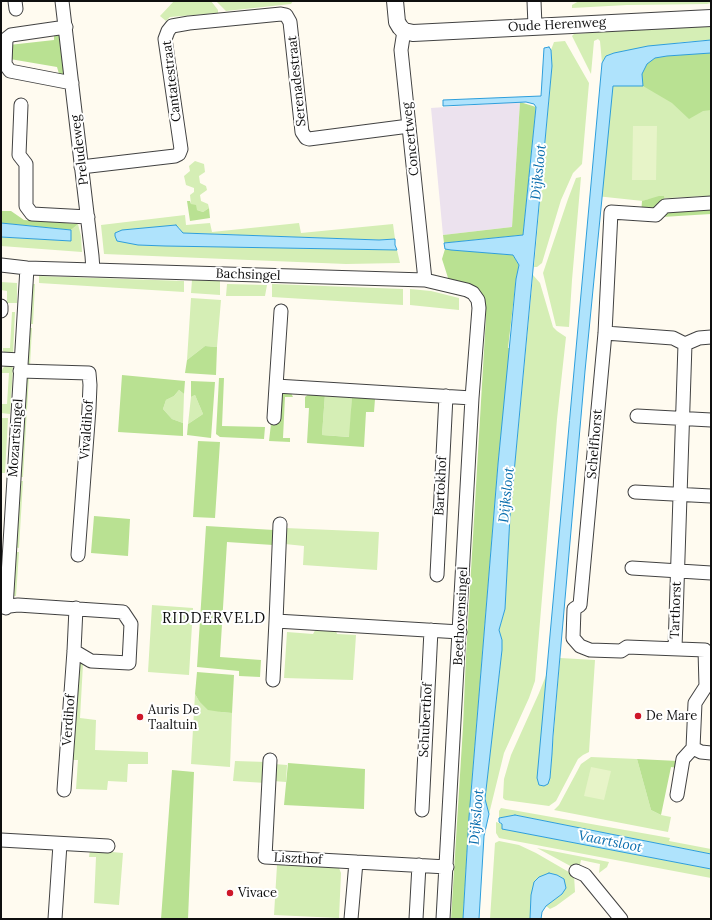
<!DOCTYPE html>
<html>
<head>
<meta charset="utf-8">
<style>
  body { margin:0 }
  #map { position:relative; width:712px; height:920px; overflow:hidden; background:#fffbf0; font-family:Lora,serif }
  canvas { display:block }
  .frame { position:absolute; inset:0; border:2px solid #0f0f0f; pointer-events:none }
</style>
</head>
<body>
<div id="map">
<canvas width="712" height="920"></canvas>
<div class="frame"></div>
</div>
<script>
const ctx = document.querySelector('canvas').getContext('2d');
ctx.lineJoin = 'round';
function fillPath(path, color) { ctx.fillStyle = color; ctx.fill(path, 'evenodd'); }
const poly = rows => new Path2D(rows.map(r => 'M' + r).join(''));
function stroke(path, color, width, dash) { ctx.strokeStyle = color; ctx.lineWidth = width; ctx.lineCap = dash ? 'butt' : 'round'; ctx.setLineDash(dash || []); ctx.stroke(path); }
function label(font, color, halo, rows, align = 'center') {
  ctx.font = font + ' Lora,serif'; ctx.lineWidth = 4; ctx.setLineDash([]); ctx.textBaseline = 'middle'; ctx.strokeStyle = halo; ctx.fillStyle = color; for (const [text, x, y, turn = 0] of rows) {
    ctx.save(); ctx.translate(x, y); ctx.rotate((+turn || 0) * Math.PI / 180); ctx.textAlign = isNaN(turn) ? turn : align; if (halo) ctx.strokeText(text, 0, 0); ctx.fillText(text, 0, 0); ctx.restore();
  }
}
fillPath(poly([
  [520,102,512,227,443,235,431,108]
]), '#ece2ee');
fillPath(poly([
  [174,1,211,1,218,10,218,13,170,17,166,21,160,16],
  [216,1,293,1,291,4,226,11],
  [579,1,711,1,711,3,707,4,627,5,572,8,572,5],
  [711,26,711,40,683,42,614,53,606,56,602,63,600,41,598,39,594,41,591,74,572,36,574,34,601,32],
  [565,41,589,83,582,164,573,173,561,200,542,263,537,267,534,267,552,66,551,50,554,42],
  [711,45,711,198,708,198,708,196,649,199,643,201,596,196,616,59],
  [195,161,204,164,205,172,199,176,200,183,206,186,207,190,200,195,201,201,208,204,209,208,203,212,197,210,191,204,190,195,194,192,194,188,186,185,184,176,190,171,189,166],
  [581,177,572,280,569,327,556,326,543,273,568,199,576,178],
  [185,215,186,225,210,223,212,232,299,223,301,233,393,224,395,239,379,240,183,233,181,232,179,227,138,245,397,250,400,263,346,264,104,254,101,225],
  [78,224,81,236,82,252,1,246,1,237,71,241,71,230],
  [533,275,540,283,553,327,557,331,566,337,557,419,535,681,529,698,504,753,489,814,485,799,502,650,502,640,499,630,505,609,510,516],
  [39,276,184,281,184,292,39,283],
  [192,280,220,281,220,295,191,293],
  [1,282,17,283,17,303,7,303,7,291,1,290],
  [30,284,35,284,33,324,27,324],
  [227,284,267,285,265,296,226,296],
  [272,284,403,289,403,305,272,297],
  [410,289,431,291,459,298,459,310,410,305],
  [191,298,221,300,217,347,205,346,187,360],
  [12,312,15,312,13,355,6,354,3,351,3,348,10,348],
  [27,328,32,328,30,366,27,366],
  [6,365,11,366,13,368,10,414,1,413,1,404,7,404,9,373,1,373,3,368],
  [24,376,29,376,23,477,18,477],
  [179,390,184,394,183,423,172,419,163,409,166,400,174,396],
  [325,394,352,396,350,437,322,435],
  [195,395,203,414,188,424,191,397],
  [1,418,8,418,5,473,1,473],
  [18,481,23,481,19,548,14,547],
  [285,528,379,532,377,570,303,565,304,546,285,544],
  [14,552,19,552,16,596,11,596],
  [152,605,193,608,189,675,148,672],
  [317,627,335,628,337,634,356,635,353,680,284,678,287,632,313,634],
  [560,658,595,660,589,752,583,755,578,759,556,801,549,806,505,800,503,798,504,779,511,755,539,693,547,673,545,701,550,778],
  [77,662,83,664,80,718,96,720,95,750,148,752,148,764,128,764,127,782,108,781,107,790,76,789,78,760,71,760],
  [195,694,199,701,221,712,232,713,230,767,191,764],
  [591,757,637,759,651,810,661,815,671,817,668,832,554,810,559,805,581,764],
  [235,761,267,762,266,783,233,781],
  [274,764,287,765,286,782,273,781],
  [501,808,670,838,669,841,711,849,711,854,515,815,499,818,499,811],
  [496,822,502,824,503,829,711,869,711,878,499,838,496,833],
  [499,841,519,845,536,853,574,875,575,892,556,906,550,909,546,906,562,894,564,879,557,875,549,873,531,895,530,919,490,919,495,843],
  [537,848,609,862,607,867,599,873,600,864,581,860,579,870,576,869],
  [90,850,123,853,119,905,94,903,96,857,89,857],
  [277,865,339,868,341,873,339,918,274,915]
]), '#d5eeb5');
fillPath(poly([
  [62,32,67,75,59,74,57,67,10,59,9,45,54,40,54,33],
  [711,53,711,110,703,111,689,119,672,103,643,86,642,74,647,64,655,58,667,56],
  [520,102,536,107,523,235,444,243,443,235,512,227],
  [659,196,664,196,665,206,641,214,642,201],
  [187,201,190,201,191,204,196,205,197,210,203,212,209,208,210,218,190,221],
  [711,208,711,214,662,217,662,211],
  [1,211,11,211,24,220,78,224,71,230,1,223],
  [445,249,513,255,519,265,516,279,508,348,510,348,498,464,469,817,463,919,451,919,463,727,466,655,486,317,481,295,449,281,442,259],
  [205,346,217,347,216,375,185,373,187,360],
  [122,375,185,381,184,394,179,390,174,396,166,400,163,409,172,419,183,423,183,436,118,432],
  [219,378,224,378,222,426,265,427,264,439,220,437,216,434],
  [191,381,215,382,211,438,187,435,188,424,203,414,195,395,191,397],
  [280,393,291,393,293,397,285,397,283,438,290,438,290,442,269,441,271,424],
  [310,393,325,394,322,435,349,437,352,396,375,399,374,412,366,412,364,447,307,443,309,408,305,408,305,397],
  [198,441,220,442,215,518,193,517],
  [94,516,130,519,128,556,91,553],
  [206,526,274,530,273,545,227,542,220,657,261,660,260,677,239,676,239,671,197,667],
  [197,672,234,675,232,713,221,712,208,710,199,701,195,694],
  [637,759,678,761,678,768,671,767,661,815,651,810],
  [288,763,365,769,364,809,284,805],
  [172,770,194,772,188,919,161,919]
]), '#b9e192');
fillPath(poly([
  [633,126,657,126,656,180,632,180],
  [591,767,611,771,604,800,584,796]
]), '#e7f4c8');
const water = poly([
  [711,40,711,53,667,56,655,58,647,64,642,74,643,86,613,86,585,371,553,736,552,754,550,778,548,784,544,786,539,785,537,778,602,63,606,56,614,53,648,46,711,40],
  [549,47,551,50,552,66,510,516,505,609,499,630,502,640,502,650,485,799,489,814,484,836,479,919,463,919,469,817,498,464,516,279,519,265,513,255,451,250,445,249,444,243,523,235,536,107,534,104,526,102,443,106,443,100,541,96,544,48,549,47],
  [1,223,71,230,71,241,1,237,1,223],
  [176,225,183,233,379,240,395,239,395,245,397,250,165,246,138,245,117,241,115,236,115,233,122,230,176,225],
  [515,815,711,854,711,869,502,829,502,824,499,822,499,818,515,815],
  [549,873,557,875,564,879,566,888,562,894,546,906,542,912,541,919,530,919,531,895,534,882,539,877,549,873]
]);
fillPath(water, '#afe3fc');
stroke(water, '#2e9edb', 1);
const minor = poly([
  [15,1,16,9],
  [62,1,92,256,93,270],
  [534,1,535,26],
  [66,27,11,35,6,39,5,64,10,71,72,83],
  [404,31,401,50,425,280],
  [21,105,19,155,26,164,26,206,32,214,88,217],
  [81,167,175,156,179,154,181,149,165,39,168,31,172,26,189,23,281,14,286,15,290,22,302,132,306,138,309,139,409,126],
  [1,265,27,268,425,280,467,290,473,293,478,300,479,308,472,398,443,919],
  [1,306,1,311],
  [281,311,276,386,472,398],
  [605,333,673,338,685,344,699,338,711,337],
  [1,359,21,360],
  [20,371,89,373,90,385,89,409,78,555],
  [637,416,711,420],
  [274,418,276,386],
  [635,492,711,496],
  [280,524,276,621,460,632],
  [632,568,711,573],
  [437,575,446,396],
  [1,607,18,605,123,612,131,624,129,663,91,661,74,651],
  [6,608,27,268],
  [675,648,685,344],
  [273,680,276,621],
  [693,748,701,752,711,753],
  [270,760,265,857,447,867],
  [64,790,74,651,76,608],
  [677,795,683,759,693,748,695,703,706,686,705,650,627,647,621,651,590,650,580,646,573,638,574,609,580,605,605,333,611,212,656,215,665,206,711,203],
  [422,810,431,630],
  [1,840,108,846],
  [576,871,585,875,621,919],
  [55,919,60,844],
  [351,919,356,862],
  [416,919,419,865]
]);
const tertiary = poly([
  [395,1,397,22,400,27,404,31,413,33,711,18]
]);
stroke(minor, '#424242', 15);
stroke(tertiary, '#424242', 18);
stroke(minor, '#fff', 13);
stroke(tertiary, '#fff', 16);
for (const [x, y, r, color] of [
  [638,716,4,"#ce1729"],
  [140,717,4,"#ce1729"],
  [230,893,4,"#ce1729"]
]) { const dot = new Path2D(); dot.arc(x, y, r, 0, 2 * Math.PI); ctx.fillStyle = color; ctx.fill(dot); stroke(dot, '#fff', 1.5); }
label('13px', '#0f0f0f', '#fff', [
  ["Oude Herenweg",557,25,-3],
  ["Cantatestraat",172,81,-97],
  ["Serenadestraat",297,81,-96],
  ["Concertweg",411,139,-96],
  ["Preludeweg",80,150,-97],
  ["Bachsingel",248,275,2],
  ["Vivaldihof",87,430,-86],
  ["Mozartsingel",16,438,-86],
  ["Schelfhorst",595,444,-85],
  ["Bartokhof",441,486,-87],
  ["Tarthorst",676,610,-88],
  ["Beethovensingel",461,616,-87],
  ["Verdihof",69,720,-86],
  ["Schuberthof",426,720,-87],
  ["Liszthof",298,859,3]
]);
label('13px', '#0f0f0f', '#fff', [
  ["Auris De",148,710],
  ["Taaltuin",148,725],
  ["De Mare",646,716],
  ["Vivace",238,893]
], 'left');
label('italic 14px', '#0a6eae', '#fff', [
  ["Dijksloot",539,172,-84],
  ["Dijksloot",507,495,-84],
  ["Dijksloot",477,817,-85],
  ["Vaartsloot",610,842,11]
]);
ctx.letterSpacing = '1px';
label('15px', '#0f0f0f', '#fff', [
  ["RIDDERVELD",214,619]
]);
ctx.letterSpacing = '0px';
</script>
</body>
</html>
